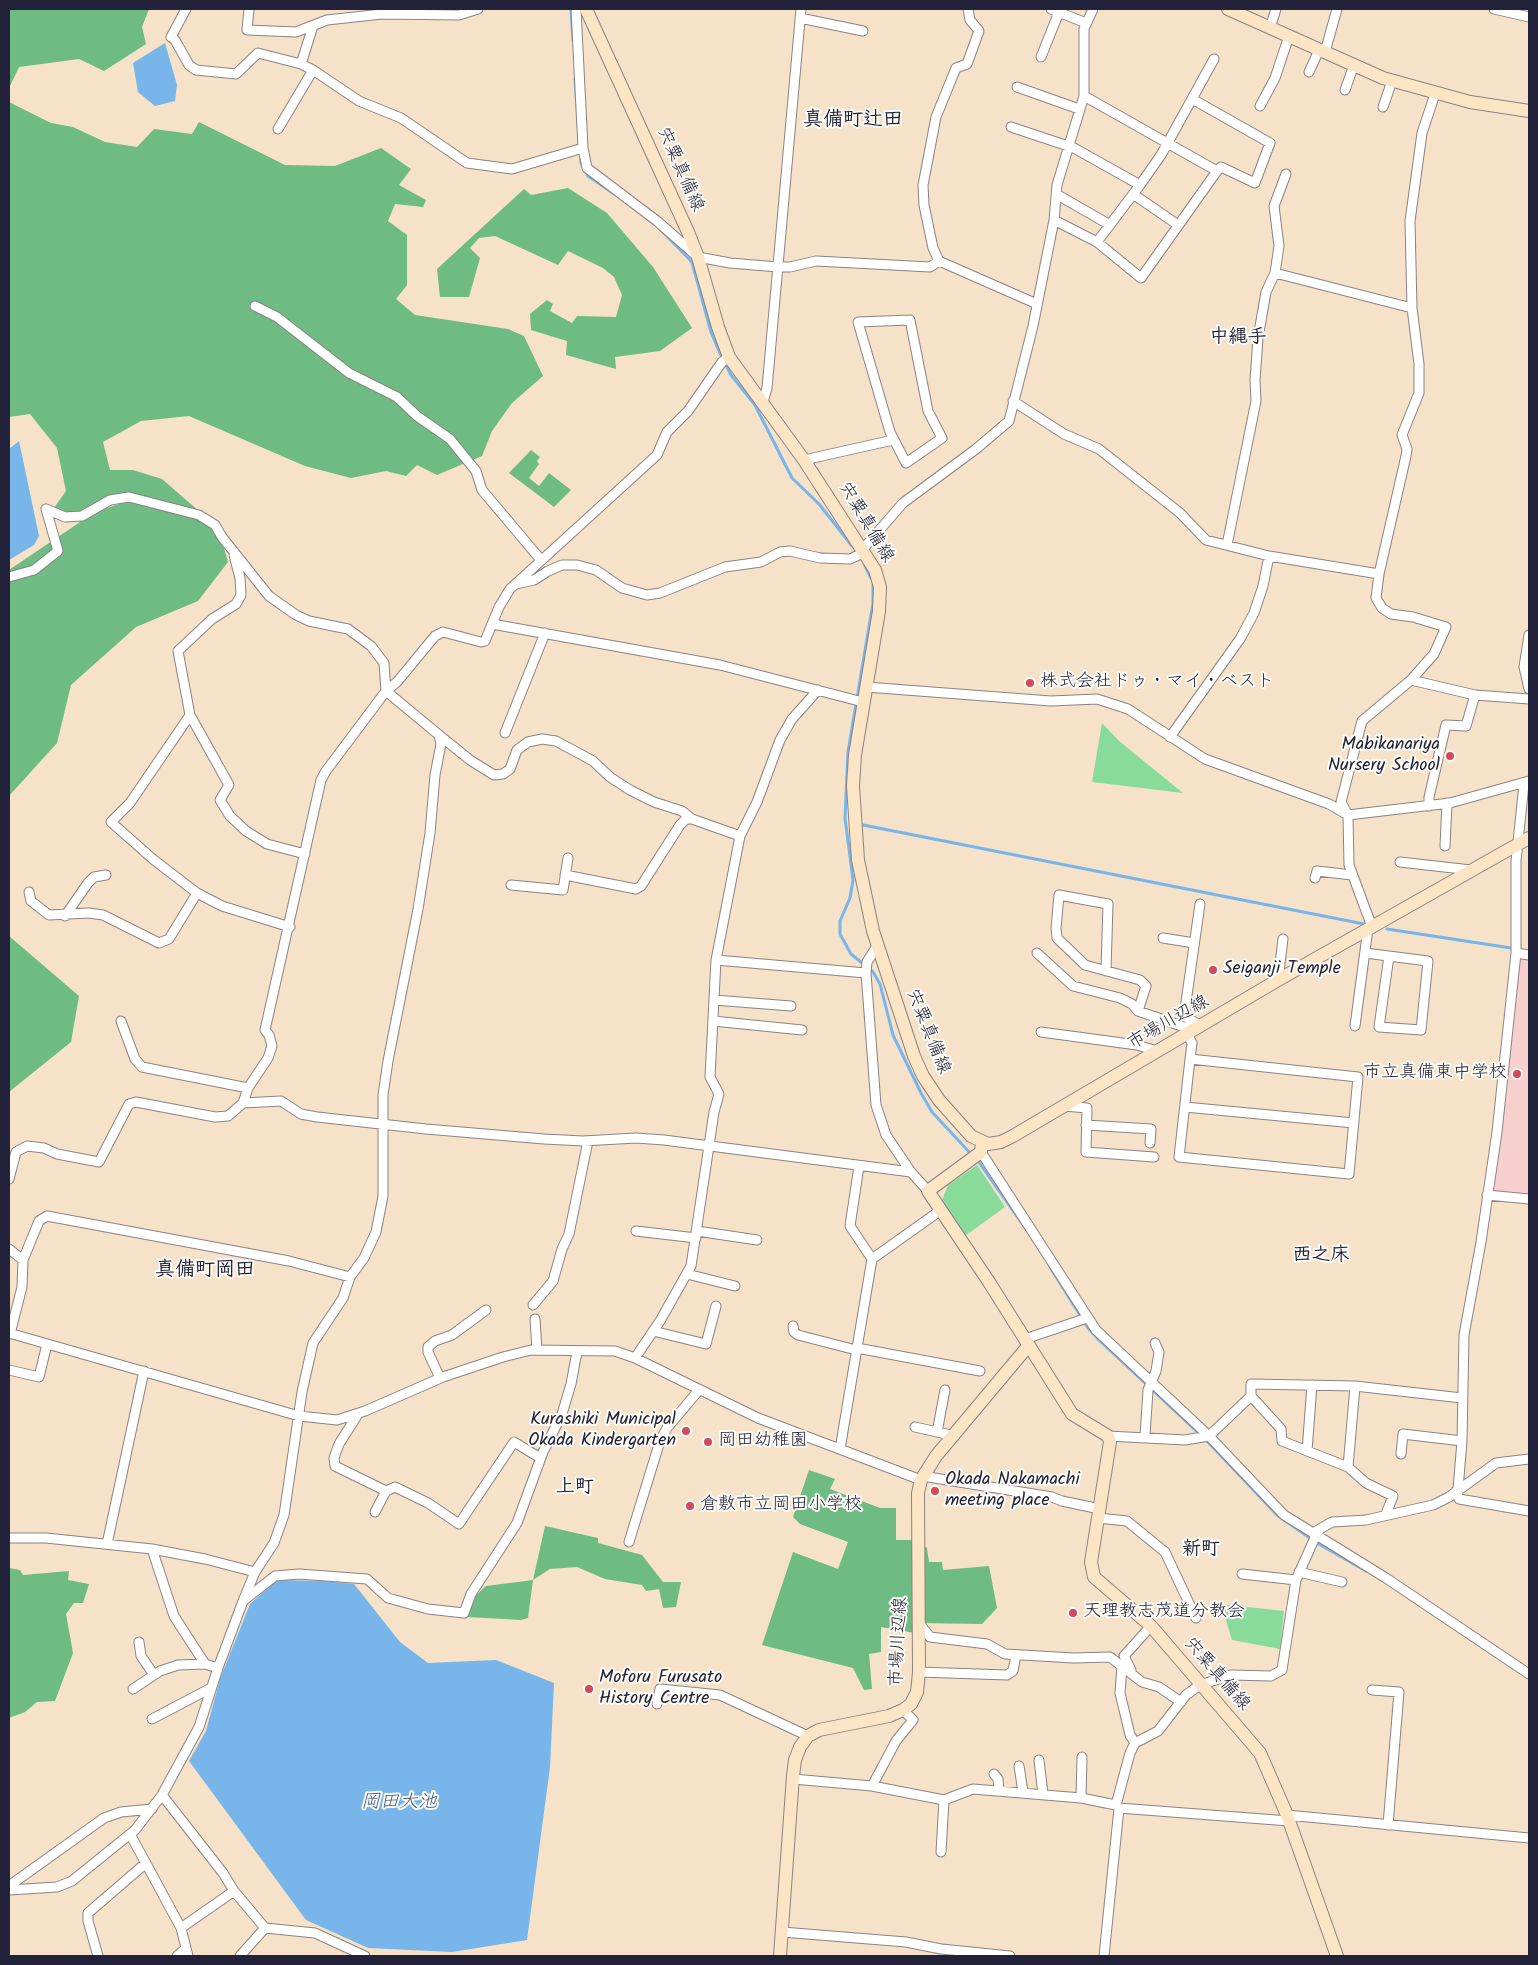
<!DOCTYPE html>
<html>
<head>
<meta charset="utf-8">
<style>
  body { margin:0 }
  #map { position:relative; width:1538px; height:1965px; overflow:hidden; background:#f5e2c8; font-family:Kalam,sans-serif }
  canvas { display:block }
  .frame { position:absolute; inset:0; border:10px solid #22223b; pointer-events:none }
</style>
</head>
<body>
<div id="map">
<canvas width="1538" height="1965"></canvas>
<div class="frame"></div>
</div>
<script>
const ctx = document.querySelector('canvas').getContext('2d');
ctx.lineJoin = 'round';
function fillPath(path, color) { ctx.fillStyle = color; ctx.fill(path, 'evenodd'); }
const poly = rows => new Path2D(rows.map(r => 'M' + r).join(''));
function stroke(path, color, width, dash) { ctx.strokeStyle = color; ctx.lineWidth = width; ctx.lineCap = dash ? 'butt' : 'round'; ctx.setLineDash(dash || []); ctx.stroke(path); }
function label(font, color, halo, rows, align = 'center') {
  ctx.font = font + ' Kalam,"Klee One",sans-serif'; ctx.lineWidth = 4; ctx.setLineDash([]); ctx.textBaseline = 'middle'; ctx.strokeStyle = halo; ctx.fillStyle = color; for (const [text, x, y, turn = 0] of rows) {
    ctx.save(); ctx.translate(x, y); ctx.rotate((+turn || 0) * Math.PI / 180); ctx.textAlign = isNaN(turn) ? turn : align; if (halo) ctx.strokeText(text, 0, 0); ctx.fillText(text, 0, 0); ctx.restore();
  }
}
fillPath(poly([
  [1519,957,1529,958,1529,1194,1492,1191]
]), '#f7d0cd');
fillPath(poly([
  [1102,723,1119,741,1183,793,1092,782],
  [977,1165,1005,1207,965,1236,942,1200,948,1185],
  [1221,1604,1284,1611,1280,1649,1232,1640]
]), '#89db9c');
fillPath(poly([
  [9,9,149,9,142,27,146,44,104,71,79,59,19,67,9,88],
  [9,102,51,123,73,127,105,142,137,147,154,129,192,134,199,122,285,165,335,166,381,148,411,169,399,185,426,200,423,207,395,204,388,221,407,235,407,285,396,299,415,315,508,329,524,336,543,376,512,403,492,431,482,456,437,475,417,465,406,476,386,471,351,478,305,466,189,416,141,421,103,442,110,470,133,470,162,479,200,512,128,493,110,495,85,510,69,513,54,508,66,491,57,448,30,414,9,417],
  [568,188,607,213,653,267,692,328,660,351,615,357,616,369,566,355,567,341,531,330,530,314,547,300,553,304,550,311,572,323,577,316,616,317,622,295,614,277,603,268,568,251,558,265,495,236,479,238,470,248,480,258,469,297,440,297,437,269,524,189,531,195],
  [531,450,540,457,537,461,539,464,529,478,539,486,549,473,571,490,554,507,509,473],
  [128,501,197,518,212,527,223,545,228,562,198,601,136,627,71,685,57,743,9,796,9,570,83,520,104,509],
  [9,936,79,996,71,1042,9,1092],
  [809,1470,835,1479,830,1489,880,1508,896,1508,896,1540,915,1540,927,1548,929,1562,942,1562,943,1570,989,1566,997,1608,982,1624,916,1623,915,1633,881,1627,881,1652,869,1654,872,1689,864,1690,853,1668,762,1645,793,1552,838,1569,848,1542,800,1524,793,1517],
  [545,1526,598,1538,598,1543,642,1555,663,1582,681,1582,676,1607,663,1608,659,1589,646,1591,642,1585,605,1579,577,1567,550,1569,533,1580,528,1618,521,1620,467,1617,474,1597,486,1586,533,1580],
  [9,1568,20,1570,23,1575,69,1571,68,1580,89,1584,83,1603,74,1603,66,1614,73,1653,55,1701,37,1702,25,1712,9,1718]
]), '#6ebb84');
fillPath(poly([
  [165,43,177,85,175,101,155,106,138,92,133,63],
  [19,441,39,536,34,545,9,560,9,449],
  [277,1580,324,1581,354,1584,400,1642,428,1663,496,1660,554,1683,550,1767,527,1940,452,1952,368,1948,306,1920,189,1761,206,1731,220,1679,250,1604]
]), '#77b5ea');
stroke(poly([
  [571,9,573,41],
  [575,79,581,163,588,176,613,193],
  [659,228,692,262,711,332,719,351,731,375,755,405,792,478,819,504,852,546],
  [865,566,871,578],
  [873,584,873,603,848,752,845,818,853,880,850,898,840,921,840,934,851,954,873,972,880,984,893,1035,921,1093,932,1112,971,1154],
  [863,825,1364,924],
  [1387,929,1511,948],
  [978,1161,1028,1232],
  [1050,1267,1088,1328,1099,1340,1207,1441,1277,1515,1317,1543,1366,1571]
]), '#77b5ea', 3);
const street = poly([
  [186,9,171,37,175,40,189,65,196,70,236,74,258,53,301,64,313,70,359,101,401,118,467,163,512,169,583,148],
  [249,9,247,30,296,32,327,20,382,14,459,15,478,9],
  [576,9,583,148,587,168,657,221,698,257,730,263,778,267,790,267,816,261,930,267,939,261],
  [968,9,970,20,979,31,967,64,956,68,936,117,923,185,924,205,933,248,939,261,1037,304],
  [1051,9,1086,23],
  [1494,9,1529,17],
  [800,18,863,31],
  [1270,28,1276,9],
  [1325,52,1337,9],
  [1041,57,1059,12],
  [301,64,313,26],
  [1309,72,1319,50],
  [1017,87,1079,109],
  [1345,90,1354,65],
  [1084,96,1217,171,1141,278,1097,242],
  [1194,100,1270,143,1255,183,1221,167,1217,171],
  [1260,106,1275,78,1289,36],
  [1383,107,1392,81],
  [1011,127,1074,148,1140,185,1161,155,1214,59],
  [278,129,313,70],
  [1056,194,1110,225],
  [1133,194,1178,225],
  [1054,220,1097,242,1140,185],
  [1275,273,1279,246,1274,206,1286,174],
  [255,306,277,317,349,373,397,397,417,416,450,439,476,471,482,490,541,560],
  [910,320,928,411,942,438,906,463,890,432,858,322,910,320],
  [1013,401,1064,434,1099,449,1180,513,1206,540,1269,556,1379,574],
  [763,402,767,388,801,9],
  [804,460,893,440],
  [1227,545,1256,401,1255,380,1258,338,1266,292,1275,273,1412,308],
  [863,549,903,503,976,449,1009,421,1033,326,1054,220,1057,185,1084,96,1084,29,1093,9],
  [234,555,240,578,241,595,236,604,212,619,178,651,190,715,229,785,220,800,230,816,246,831,267,844,305,854],
  [9,577,34,570,58,551,46,509],
  [516,584,534,580,548,571,562,565,577,565,596,570,622,588,647,595,660,593,725,567,761,562,780,552,790,551,820,558,850,559,865,552],
  [492,624,720,665,863,702],
  [1529,635,1524,667,1529,689],
  [1411,680,1475,695,1466,726,1446,725,1429,797,1429,806],
  [866,687,1051,701,1097,699,1128,709,1205,759,1329,804,1348,815,1450,803,1529,781],
  [1475,695,1529,699],
  [190,715,130,803,111,822,154,860,197,893,222,906,290,927],
  [505,733,545,633],
  [439,735,470,760,494,775,503,774,510,769,517,750,528,742,542,739,556,741,593,761,610,777,630,790,654,802,682,811,692,819],
  [1170,737,1240,639,1254,613,1263,586,1269,556],
  [1445,846,1447,803],
  [1400,862,1471,870],
  [565,875,636,889,641,886,680,825,686,819,692,819,740,836],
  [1315,878,1317,871,1352,875],
  [511,885,563,890,568,858],
  [29,892,31,901,49,915,89,913,103,915,159,943,169,939,197,893],
  [1200,904,1184,1016,1201,1026],
  [65,916,88,883,94,877,106,875],
  [1372,927,1349,865,1348,815,1341,802,1362,721,1411,680,1434,654,1446,627,1413,617,1391,614,1382,608,1376,598,1379,574,1406,456,1407,449,1402,435,1419,393,1419,364,1412,308,1410,221,1422,133,1435,94],
  [1163,938,1194,943],
  [877,946,867,962,866,973,876,1105,886,1135,911,1172,928,1191],
  [1037,953,1073,986,1120,998,1132,1004,1138,1011],
  [1365,953,1428,961,1421,1030,1379,1027,1389,956],
  [1516,953,1529,955],
  [716,960,866,973],
  [1106,971,1108,904,1059,895,1056,928,1057,938,1085,965,1140,980,1146,986,1138,1011,1193,1030],
  [1278,980,1283,939],
  [714,1000,791,1006],
  [121,1021,135,1059,142,1067,248,1088],
  [713,1021,802,1030],
  [1355,1026,1368,928],
  [1041,1032,1137,1045,1157,1051],
  [1187,1034,1192,1043,1190,1059],
  [1190,1059,1358,1077,1349,1174,1179,1157,1190,1059],
  [243,1103,281,1101,301,1114,317,1117,426,1129,544,1139,583,1141,636,1138,664,1140,911,1172],
  [1064,1106,1087,1108,1086,1152,1154,1157],
  [1185,1107,1354,1123],
  [1086,1125,1151,1129,1150,1143],
  [981,1152,1096,1330,1209,1436,1284,1515,1386,1578,1529,1674],
  [859,1166,850,1226,872,1259],
  [9,1179,16,1152,27,1146,44,1148,57,1154,99,1162,129,1104,136,1102,215,1117,228,1116,243,1103,248,1088,268,1058,272,1046,269,1035,265,1030,321,780,326,771,386,691,397,682,435,636,443,632,481,642,485,641,499,607,510,589,657,455,667,432,688,411,722,362,729,357],
  [1487,1195,1529,1199],
  [636,1231,696,1238],
  [697,1231,757,1240],
  [9,1249,23,1260,22,1287,10,1334],
  [23,1260,39,1221,47,1216,289,1261,350,1277],
  [687,1274,735,1286],
  [533,1305,553,1281,562,1249,569,1234,588,1141],
  [535,1319,537,1350],
  [793,1326,794,1332,798,1335,856,1350],
  [653,1331,706,1344,716,1306],
  [9,1333,299,1416,337,1420,365,1411,443,1377,503,1357,531,1350,615,1351,635,1358,758,1418,921,1480],
  [1025,1339,1087,1318],
  [857,1348,980,1371],
  [635,1358,660,1321,691,1266,714,1112,719,1094,710,1077,716,960,740,836,757,802,780,740,792,719,818,690],
  [9,1370,39,1377,47,1344],
  [440,1378,428,1352,428,1347,435,1341,452,1335,486,1310],
  [1251,1396,1281,1429,1282,1441,1348,1467,1366,1483,1393,1496,1386,1514],
  [358,1414,339,1444,334,1458,335,1466,386,1491,395,1487,428,1503,459,1524,514,1442,537,1456,542,1455],
  [915,1427,955,1436],
  [937,1432,945,1390],
  [1108,1436,1185,1440,1209,1436,1251,1396,1251,1384,1355,1386,1462,1398],
  [1145,1436,1148,1390,1156,1371,1159,1352,1155,1343],
  [840,1449,872,1259,941,1210],
  [1307,1451,1312,1385],
  [1401,1454,1403,1434,1462,1441],
  [1348,1467,1355,1386],
  [922,1476,1052,1497,1062,1501,1100,1509],
  [1458,1489,1462,1441,1464,1335,1481,1242,1497,1132,1516,953,1516,861,1524,784],
  [1456,1491,1459,1499,1529,1511],
  [375,1512,386,1491],
  [1098,1518,1127,1521,1165,1552,1196,1618],
  [1313,1533,1332,1522,1366,1520,1433,1505,1449,1497,1496,1463,1529,1459],
  [9,1538,46,1538,152,1549,174,1616,205,1664,218,1668],
  [629,1542,660,1441,667,1428,699,1390],
  [107,1544,144,1371],
  [152,1549,205,1559,255,1572],
  [1299,1572,1342,1582],
  [1242,1574,1296,1580],
  [243,1601,275,1576,299,1574,367,1579,388,1598,428,1609,464,1613,471,1594,517,1523,543,1452,562,1414,571,1384,577,1352],
  [920,1624,930,1637,987,1644,1005,1654,1074,1658,1110,1657,1142,1682,1159,1687,1181,1702],
  [139,1642,141,1656,154,1675],
  [1122,1666,1120,1693,1130,1735,1135,1743],
  [1131,1670,1124,1656,1151,1626],
  [919,1672,1007,1675,1013,1671,1016,1655],
  [133,1689,160,1671,178,1665,205,1664],
  [1372,1690,1399,1692,1388,1825],
  [657,1704,660,1689,720,1695,808,1736],
  [152,1719,211,1688],
  [1039,1760,1043,1794],
  [1019,1766,1023,1792],
  [994,1774,998,1779,999,1790],
  [793,1779,872,1786,944,1800,973,1789,1081,1798,1116,1805],
  [872,1786,896,1741,913,1720,903,1710],
  [162,1795,223,1873,234,1891,265,1928,315,1933,365,1956],
  [1081,1798,1082,1757],
  [1119,1808,1289,1821],
  [1287,1815,1529,1838],
  [130,1834,181,1928,188,1956],
  [941,1852,944,1800],
  [9,1886,104,1818,121,1812,152,1809],
  [9,1890,57,1887,72,1881,135,1830,162,1795,199,1727,218,1668,243,1601,255,1572,274,1543,284,1515,302,1392,313,1343,343,1298,350,1277,364,1258,376,1232,383,1196,383,1095,388,1061,418,909,430,833,435,775,441,744,439,735,386,691,384,663,371,646,348,629,309,621,296,615,269,596,222,537,215,525,199,515,129,497,110,500,82,516,65,517,46,509],
  [181,1928,234,1891],
  [782,1932,906,1942,941,1949,1010,1956],
  [98,1956,88,1921,88,1913,146,1863],
  [177,1956,186,1948],
  [240,1956,265,1928],
  [1104,1956,1119,1808,1116,1805,1130,1753,1135,1743,1158,1731,1186,1695,1200,1685,1231,1675,1271,1676,1282,1670,1296,1580,1316,1535]
]);
const secondary = poly([
  [586,9,688,232,698,257,718,327,729,357,804,460,875,570,880,587,879,611,855,755,853,786,858,860,873,931,914,1056,923,1076,939,1100,971,1136,988,1144,1001,1142,1013,1136,1278,980,1529,838],
  [1228,9,1383,78,1470,102,1529,111],
  [982,1143,981,1152,928,1191,989,1282,1072,1414,1108,1436,1110,1442,1091,1562,1094,1577,1151,1626,1260,1753,1287,1815,1337,1956],
  [780,1956,793,1776,795,1760,800,1747,808,1736,819,1730,889,1716,903,1710,911,1704,917,1692,919,1672,918,1493,921,1480,936,1456,1029,1345]
]);
stroke(street, '#8c8282', 11);
stroke(secondary, '#8c8282', 14);
stroke(street, '#fff', 9);
stroke(secondary, '#fce5c4', 12);
for (const [x, y, r, color] of [
  [1030,683,5,"#d1495b"],
  [1450,756,5,"#d1495b"],
  [1213,970,5,"#d1495b"],
  [1517,1074,5,"#d1495b"],
  [686,1431,5,"#d1495b"],
  [708,1442,5,"#d1495b"],
  [935,1491,5,"#d1495b"],
  [690,1506,5,"#d1495b"],
  [1073,1613,5,"#d1495b"],
  [589,1689,5,"#d1495b"]
]) { const dot = new Path2D(); dot.arc(x, y, r, 0, 2 * Math.PI); ctx.fillStyle = color; ctx.fill(dot); stroke(dot, '#fdfcf7', 2); }
label('18px', '#22223b', '#fdfcf7', [
  ["宍粟真備線",679,170,66],
  ["宍粟真備線",865,523,59],
  ["市場川辺線",1169,1024,-30],
  ["宍粟真備線",927,1032,68],
  ["市場川辺線",900,1642,-87],
  ["宍粟真備線",1216,1675,49]
]);
label('18px', '#22223b', '#fdfcf7', [
  ["株式会社ドゥ・マイ・ベスト",1040,683],
  ["Mabikanariya",1440,746,"right"],
  ["Nursery School",1440,767,"right"],
  ["Seiganji Temple",1223,970],
  ["市立真備東中学校",1507,1074,"right"],
  ["Kurashiki Municipal",676,1421,"right"],
  ["Okada Kindergarten",676,1442,"right"],
  ["岡田幼稚園",718,1442],
  ["Okada Nakamachi",945,1481],
  ["meeting place",945,1502],
  ["倉敷市立岡田小学校",700,1506],
  ["天理教志茂道分教会",1083,1613],
  ["Moforu Furusato",599,1679],
  ["History Centre",599,1700]
], 'left');
label('bold 19px', '#22223b', '#fdfcf7', [
  ["中縄手",1238,339],
  ["西之床",1321,1257],
  ["上町",575,1489],
  ["新町",1201,1551]
]);
label('italic 19px', '#445d81', '#fdfcf7', [
  ["岡田大池",399,1804]
]);
label('bold 20px', '#22223b', '#fdfcf7', [
  ["真備町辻田",853,122],
  ["真備町岡田",205,1272]
]);
</script>
</body>
</html>
